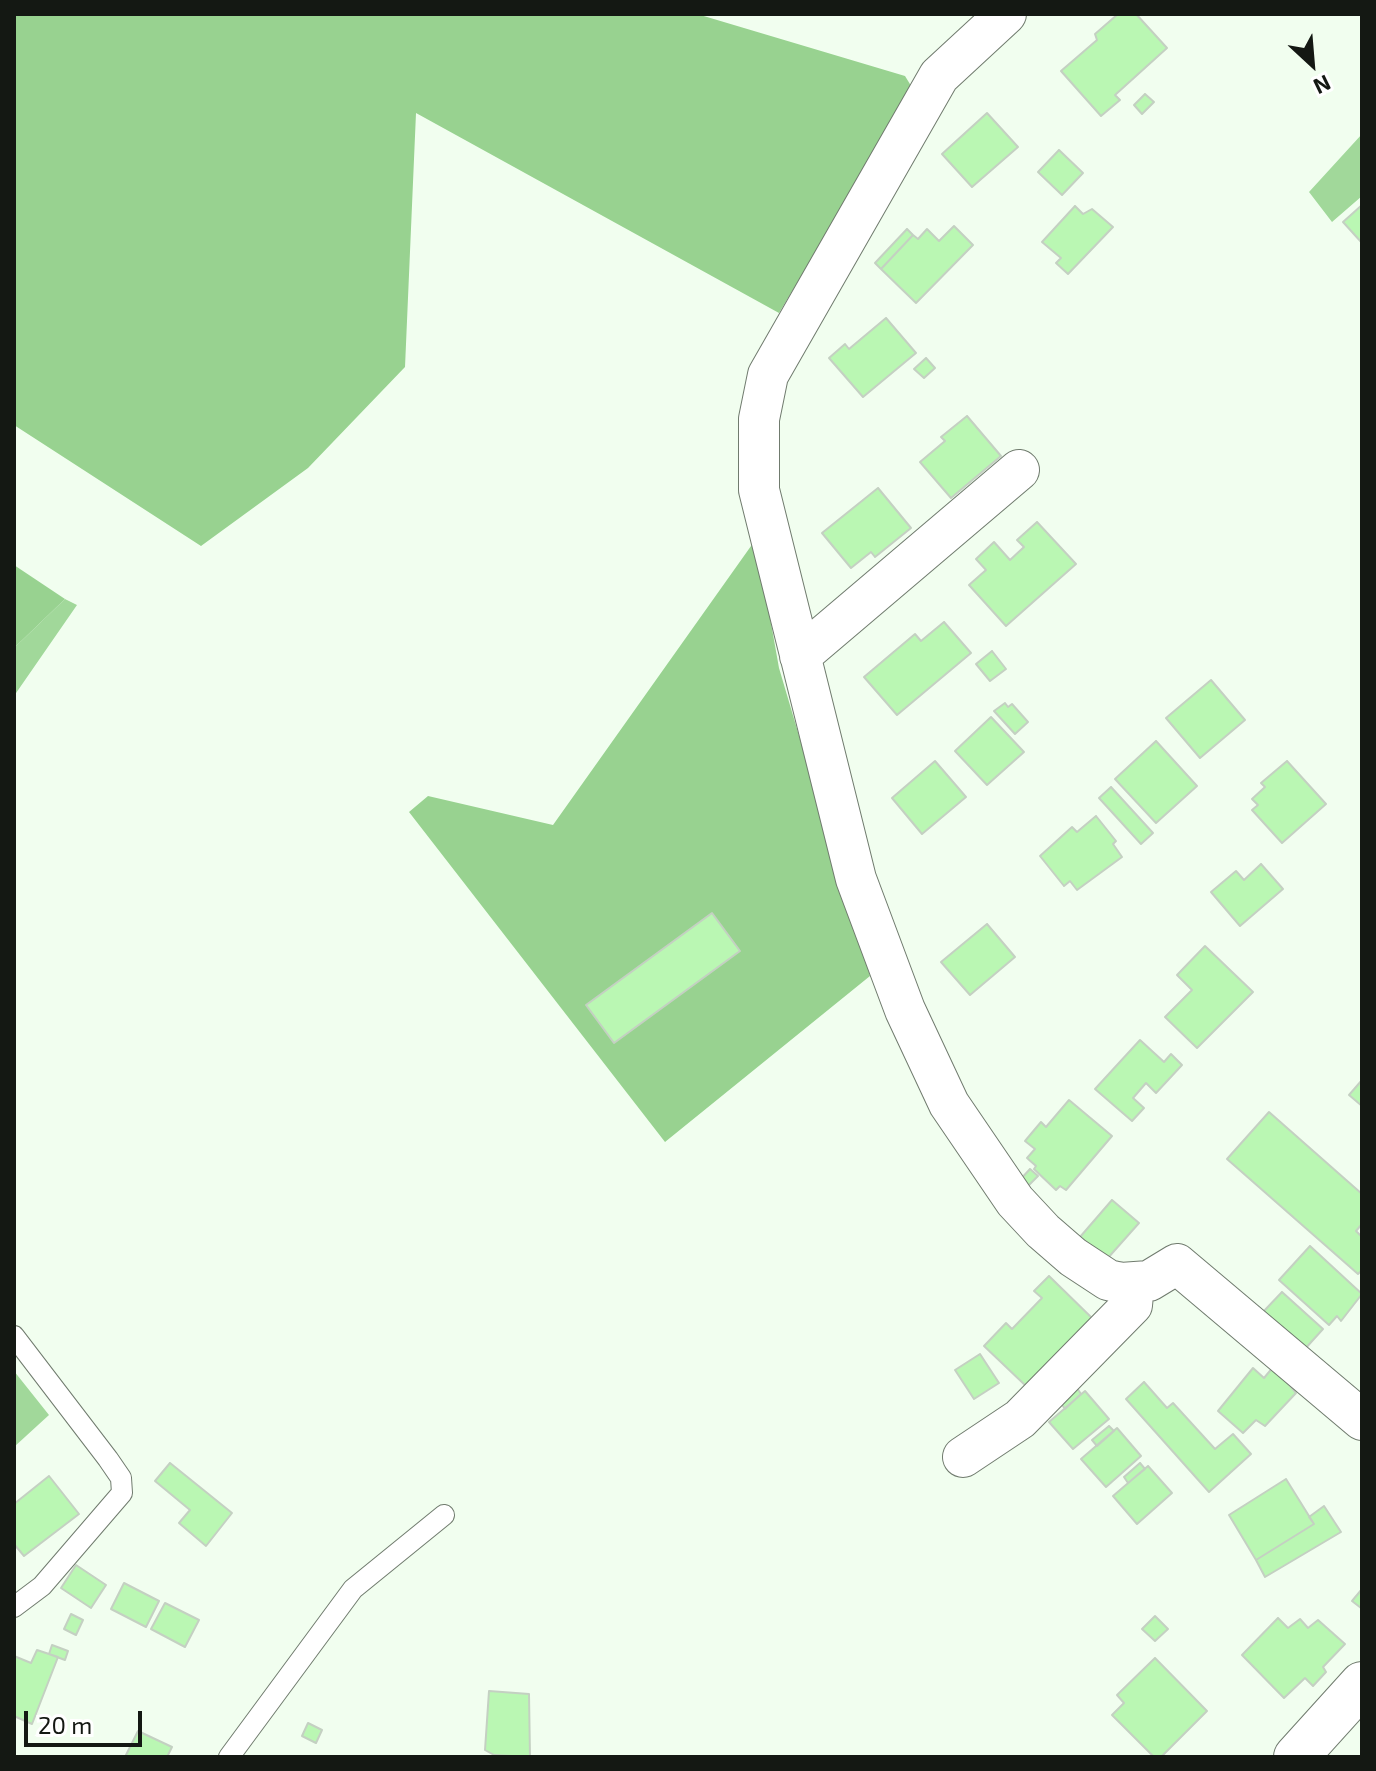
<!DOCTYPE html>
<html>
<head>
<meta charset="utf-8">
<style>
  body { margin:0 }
  #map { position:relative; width:1376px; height:1771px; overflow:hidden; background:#f1feef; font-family:"Exo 2",sans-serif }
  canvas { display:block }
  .frame { position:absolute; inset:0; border:16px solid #141813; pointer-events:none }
  .north { position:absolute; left:1272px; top:24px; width:80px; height:80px; -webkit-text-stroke:6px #fff; paint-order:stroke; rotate:154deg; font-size:22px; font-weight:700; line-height:32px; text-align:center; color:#141813 }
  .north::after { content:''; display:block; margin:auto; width:28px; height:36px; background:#141813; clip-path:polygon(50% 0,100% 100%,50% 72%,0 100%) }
  .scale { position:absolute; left:24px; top:1711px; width:118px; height:36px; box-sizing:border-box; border:4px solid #141813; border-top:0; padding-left:10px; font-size:24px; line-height:28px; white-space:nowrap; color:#141813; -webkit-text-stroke:6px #fff; paint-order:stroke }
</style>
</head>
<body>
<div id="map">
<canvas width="1376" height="1771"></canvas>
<div class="frame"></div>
<div class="north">N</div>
<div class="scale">20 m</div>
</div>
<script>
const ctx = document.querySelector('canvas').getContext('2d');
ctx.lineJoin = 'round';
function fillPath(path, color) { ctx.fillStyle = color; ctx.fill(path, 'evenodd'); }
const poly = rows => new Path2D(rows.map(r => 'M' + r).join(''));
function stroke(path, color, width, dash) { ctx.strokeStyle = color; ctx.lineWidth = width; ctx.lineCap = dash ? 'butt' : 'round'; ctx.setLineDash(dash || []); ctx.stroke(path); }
fillPath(poly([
  [1362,134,1362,196,1332,222,1309,192],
  [65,599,77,605,14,696,14,648],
  [14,1371,49,1415,14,1447]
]), '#a1d89a');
fillPath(poly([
  [14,14,697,14,905,76,913,89,779,313,416,113,405,367,308,468,201,546,14,425],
  [756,539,779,668,870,976,665,1142,409,812,428,796,553,825],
  [14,565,65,599,14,648]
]), '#98d290');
const building = poly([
  [1118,14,1136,14,1167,48,1115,95,1120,100,1101,116,1061,71,1097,40,1095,34,1118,14],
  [1145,94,1154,102,1142,114,1134,105,1145,94],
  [987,113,1018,147,972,187,942,154,987,113],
  [1059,150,1083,173,1062,195,1038,172,1059,150],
  [1362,205,1362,243,1343,222,1362,205],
  [1075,206,1083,214,1092,209,1113,227,1068,274,1056,263,1061,258,1042,242,1075,206],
  [954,226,973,245,916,303,881,269,913,235,918,239,927,229,939,241,954,226],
  [907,229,913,235,881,269,875,263,907,229],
  [886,318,916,353,863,397,829,358,845,344,849,349,886,318],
  [926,358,935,368,924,378,914,369,926,358],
  [967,416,1001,456,951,498,920,462,945,441,941,437,967,416],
  [878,488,911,528,875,557,871,552,851,568,822,533,878,488],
  [1037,522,1076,564,1006,626,969,585,986,570,976,559,994,542,1010,560,1024,547,1017,540,1037,522],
  [944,622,971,653,897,715,864,677,915,634,921,641,944,622],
  [992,651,1006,669,990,681,976,664,992,651],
  [1211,680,1245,720,1200,758,1166,718,1211,680],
  [1005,703,1008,707,1012,704,1028,722,1015,734,994,711,1005,703],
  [991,717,1024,752,987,785,955,751,991,717],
  [1156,741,1197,786,1156,823,1115,779,1156,741],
  [935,761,966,797,922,834,892,798,935,761],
  [1287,761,1326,804,1282,843,1252,810,1258,805,1252,799,1265,787,1261,783,1287,761],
  [1111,787,1153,833,1141,844,1099,798,1111,787],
  [1096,816,1116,841,1113,844,1122,857,1077,890,1070,881,1064,886,1040,856,1072,827,1077,832,1096,816],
  [1261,864,1283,889,1240,926,1211,892,1236,871,1244,880,1261,864],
  [712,913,740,951,614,1043,586,1005,712,913],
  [987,924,1015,957,970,995,941,962,987,924],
  [1205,946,1253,992,1197,1048,1165,1017,1192,990,1177,975,1205,946],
  [1140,1040,1164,1062,1171,1054,1182,1065,1156,1093,1146,1083,1133,1098,1144,1108,1132,1121,1095,1089,1140,1040],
  [1362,1080,1362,1106,1349,1095,1362,1080],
  [1069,1100,1112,1136,1066,1190,1060,1186,1056,1190,1034,1169,1036,1166,1027,1158,1035,1149,1025,1141,1041,1122,1046,1127,1069,1100],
  [1269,1112,1362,1194,1362,1224,1356,1231,1362,1237,1362,1270,1358,1274,1227,1159,1269,1112],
  [1030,1169,1038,1176,1027,1187,1019,1181,1030,1169],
  [1112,1200,1139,1223,1107,1259,1080,1237,1112,1200],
  [1310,1246,1362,1294,1341,1321,1337,1316,1329,1325,1279,1280,1310,1246],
  [1049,1276,1093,1319,1026,1386,984,1346,1006,1323,1012,1329,1042,1298,1034,1291,1049,1276],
  [1282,1292,1323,1329,1304,1350,1263,1312,1282,1292],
  [980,1354,999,1383,974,1399,955,1370,980,1354],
  [1274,1366,1296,1393,1265,1426,1256,1420,1243,1433,1218,1411,1253,1368,1264,1378,1274,1366],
  [1144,1382,1167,1408,1173,1403,1215,1449,1233,1434,1251,1454,1209,1492,1126,1399,1144,1382],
  [1077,1388,1081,1394,1065,1409,1060,1402,1077,1388],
  [1085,1391,1109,1419,1073,1449,1049,1422,1085,1391],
  [1109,1426,1114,1431,1097,1446,1092,1440,1109,1426],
  [1117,1428,1141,1456,1106,1487,1081,1459,1117,1428],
  [170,1463,232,1513,206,1546,179,1523,190,1510,155,1481,170,1463],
  [1140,1463,1145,1469,1128,1483,1124,1477,1140,1463],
  [1148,1466,1172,1493,1137,1524,1113,1496,1148,1466],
  [49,1476,79,1514,24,1556,14,1544,14,1504,49,1476],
  [1286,1479,1314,1524,1256,1560,1229,1515,1286,1479],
  [1324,1506,1341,1532,1265,1577,1256,1560,1314,1524,1309,1517,1324,1506],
  [76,1565,106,1585,91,1608,61,1588,76,1565],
  [124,1583,159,1601,146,1627,111,1609,124,1583],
  [1362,1589,1362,1607,1361,1608,1352,1601,1362,1589],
  [165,1603,199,1620,185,1647,151,1629,165,1603],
  [71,1614,83,1620,76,1635,64,1629,71,1614],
  [1155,1616,1168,1629,1155,1641,1142,1629,1155,1616],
  [1278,1618,1288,1628,1300,1619,1308,1628,1318,1620,1345,1644,1323,1667,1326,1672,1313,1686,1305,1678,1284,1698,1242,1655,1278,1618],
  [52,1645,68,1651,65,1660,49,1654,52,1645],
  [37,1650,58,1657,32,1724,14,1716,14,1656,31,1663,37,1650],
  [1155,1658,1207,1711,1161,1757,1154,1757,1112,1715,1124,1703,1117,1695,1155,1658],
  [489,1691,529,1694,530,1757,494,1755,485,1750,489,1691],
  [308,1723,322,1730,316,1743,302,1736,308,1723],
  [138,1731,172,1747,167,1757,125,1757,138,1731]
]);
fillPath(building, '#baf7b3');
stroke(building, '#c4d0c2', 2);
const lane = poly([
  [14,1336,108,1459,121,1478,122,1493,42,1586,14,1607],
  [229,1757,353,1589,444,1515]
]);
const street = poly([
  [1006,14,939,76,768,375,759,419,759,490,856,879,905,1010,949,1104,1015,1201,1043,1231,1073,1257,1108,1280,1121,1283,1149,1281,1177,1264,1362,1420],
  [800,656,1019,470],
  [963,1457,1020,1419,1132,1305,1134,1284]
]);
const secondary = poly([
  [1296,1757,1362,1684]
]);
stroke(lane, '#707b6e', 22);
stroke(street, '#707b6e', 42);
stroke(secondary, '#707b6e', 46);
stroke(lane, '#fff', 20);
stroke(street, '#fff', 40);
stroke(secondary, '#fff', 44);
</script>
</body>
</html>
